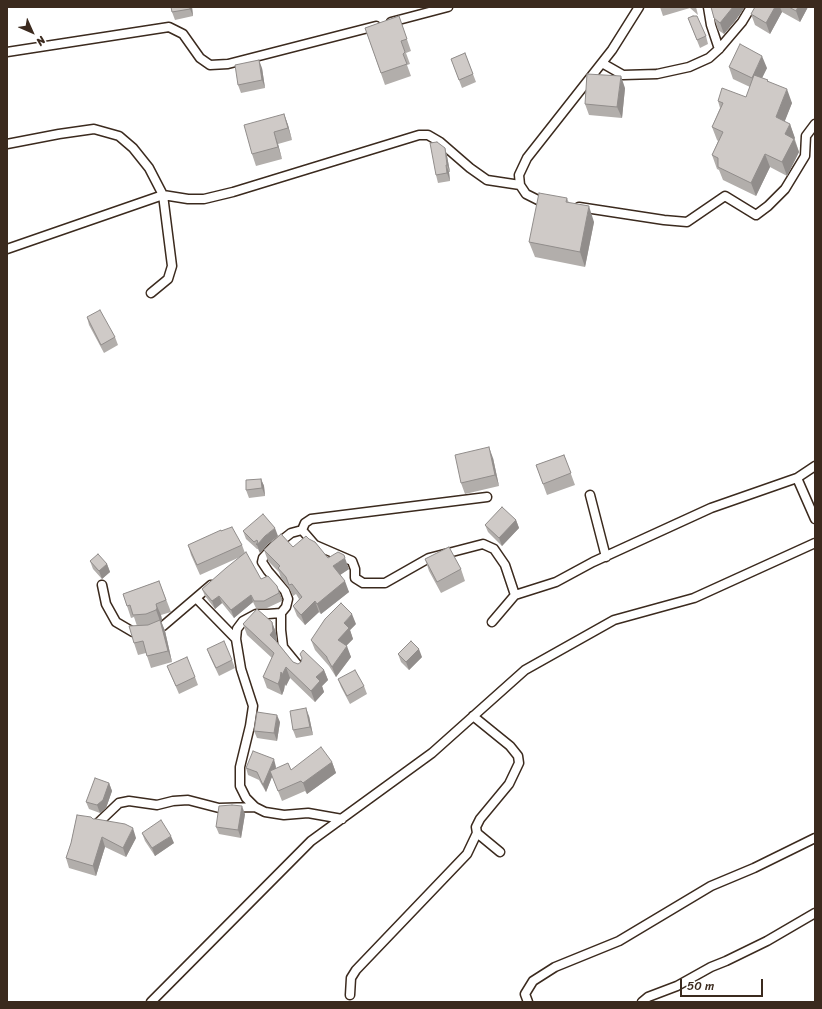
<!DOCTYPE html>
<html>
<head>
<meta charset="utf-8">
<style>
  body { margin:0 }
  #map { position:relative; width:822px; height:1009px; overflow:hidden; background:#fff; font-family:Sriracha,sans-serif }
  canvas { display:block }
  .frame { position:absolute; inset:0; border:8px solid #3b2a1e; pointer-events:none }
  .north { position:absolute; left:12px; top:12px; width:40px; height:40px; -webkit-text-stroke:3px #fff; paint-order:stroke; rotate:135deg; font-size:11px; font-weight:700; line-height:16px; text-align:center; color:#3b2a1e }
  .north::after { content:''; display:block; margin:auto; width:14px; height:18px; background:#3b2a1e; clip-path:polygon(50% 0,100% 100%,50% 72%,0 100%) }
  .scale { position:absolute; left:680px; top:979px; width:83px; height:18px; box-sizing:border-box; border:2px solid #3b2a1e; border-top:0; padding-left:5px; font-size:12px; line-height:14px; white-space:nowrap; color:#3b2a1e; -webkit-text-stroke:3px #fff; paint-order:stroke }
</style>
</head>
<body>
<div id="map">
<canvas width="822" height="1009"></canvas>
<div class="frame"></div>
<div class="north">N</div>
<div class="scale">50 m</div>
</div>
<script>
const ctx = document.querySelector('canvas').getContext('2d');
ctx.lineJoin = 'round';
const poly = rows => new Path2D(rows.map(r => 'M' + r).join(''));
function stroke(path, color, width, dash) { ctx.strokeStyle = color; ctx.lineWidth = width; ctx.lineCap = dash ? 'butt' : 'round'; ctx.setLineDash(dash || []); ctx.stroke(path); }
function fillPath(path, color) { ctx.fillStyle = color; ctx.fill(path, 'evenodd'); }
const minor = poly([
  [708,7,711,25,719,49],
  [391,22,448,7],
  [7,52,169,27,183,34,200,58,210,65,228,64,376,26],
  [602,63,623,75,657,74,689,67,709,58,719,49,742,22,751,7],
  [7,144,59,134,94,129,119,136,133,148,149,168,163,195,172,266,168,279,151,293],
  [548,202,542,202,526,194,520,185,519,175,527,158,612,50,639,7],
  [579,207,664,220,687,222,725,196,756,215,768,206,785,189,805,156,806,136,815,124],
  [7,249,163,195,188,199,204,199,233,192,419,135,428,135,440,142,470,168,487,180,520,185],
  [797,478,815,519],
  [590,495,606,557],
  [487,497,311,519,305,523,302,530,315,545,352,561,355,569,355,578,363,583,385,583,429,558,483,544,494,549,505,565,515,595],
  [302,530,291,533,272,548,263,558,262,562,268,571,285,591,288,599,286,607,281,613,268,614,256,614,243,621,237,629,236,639,241,669,253,706,250,726,240,767,240,786,246,798,255,807,265,812,284,815,308,813,342,819],
  [102,585,106,604,116,622,133,632,139,631],
  [196,598,236,639],
  [281,613,281,630,283,647,301,669],
  [492,622,515,595,556,582,593,562,711,508,797,478,815,466],
  [153,630,163,626,211,585],
  [473,716,510,746,518,756,519,763,509,784,480,819,476,827,477,833,500,852],
  [98,823,119,803,129,801,157,805,173,801,188,800,219,808,255,807],
  [350,995,351,978,356,970,467,854,477,833],
  [151,1002,311,841,432,753,525,670,614,620,694,598,815,543],
  [528,1002,525,994,533,981,555,967,619,941,711,886,754,868,815,838],
  [642,1002,648,997,677,986,711,967,726,961,767,941,815,913]
]);
stroke(minor, '#3b2a1e', 11);
stroke(minor, '#fff', 8);
fillPath(poly([
  [171,7,192,7,193,16,175,20,172,12],
  [660,7,696,7,698,15,690,8,663,16],
  [711,7,745,7,735,21,724,34,718,30,714,18],
  [755,7,808,7,800,22,782,12,770,34,755,25,751,14],
  [399,16,411,51,406,53,410,64,407,65,411,76,385,85,365,28],
  [688,18,706,36,708,44,700,48],
  [465,53,476,82,462,88,451,59],
  [729,67,767,68,762,78,769,82,792,103,784,122,790,124,799,152,787,176,770,167,756,196,723,180,719,170,717,169,712,155,718,141,717,140,712,127,720,108,718,101,746,97,750,87,733,79],
  [262,68,265,88,241,93,238,85],
  [625,88,622,118,589,115,585,104],
  [284,114,288,125,292,140,278,144,282,159,256,166,252,154],
  [445,148,447,156,450,172,449,172,450,181,438,183,436,175],
  [567,198,569,203,594,222,585,267,535,257,529,242],
  [87,317,115,337,118,345,104,353,89,325],
  [564,455,575,485,547,495,536,465],
  [493,458,499,486,465,494,461,483],
  [261,479,264,486,265,496,249,498,246,490],
  [516,520,519,528,502,546,488,532,485,525],
  [221,531,242,545,245,553,261,579,277,586,282,599,282,601,267,608,256,608,253,602,234,618,222,603,215,609,205,596,202,589,240,557,200,575,191,555,188,545],
  [243,531,278,536,268,544,260,553,258,549,257,549,246,539],
  [293,547,328,558,349,569,340,575,349,592,321,614,319,612,305,625,297,616,293,606,299,599,296,594,293,596,289,588,281,578,279,572,268,561,264,550],
  [425,559,461,569,465,581,441,593,429,571],
  [90,561,107,564,110,572,102,579,93,569],
  [159,581,171,612,161,615,162,620,161,621,165,631,172,662,151,668,146,653,138,655,134,643,137,626,134,617,131,618,123,594],
  [272,622,276,633,277,642,293,662,298,664,301,662,302,658,300,654,324,670,328,680,322,686,324,692,315,702,290,678,286,686,285,684,284,690,282,695,267,688,263,677,272,658,247,635,243,624],
  [356,624,350,630,353,639,346,646,351,657,336,677,329,666,315,650,311,640],
  [207,649,232,660,235,668,219,676,210,657],
  [398,654,422,657,409,670,401,662],
  [167,666,195,677,198,685,179,694],
  [338,679,364,686,367,694,350,704,341,687],
  [309,716,313,735,296,738,293,730],
  [280,722,277,741,257,738,254,731],
  [332,762,336,773,307,794,305,791,282,801,272,776,266,792,259,780,248,775,246,768,276,767,275,768,291,770],
  [109,783,112,791,106,808,100,813,89,809,86,802],
  [245,814,241,838,219,834,216,827],
  [77,815,136,838,126,857,105,847,96,876,69,868,66,858,71,843],
  [142,833,174,843,155,856,145,841]
]), '#b2aeab');
fillPath(poly([
  [190,7,192,7,193,16,190,9],
  [733,7,745,7,735,21,724,34,720,23],
  [775,7,780,7,782,12,770,34,766,23],
  [798,7,808,7,800,22,796,11],
  [762,56,767,68,756,90,752,78],
  [259,60,262,68,265,88,262,80],
  [621,76,625,88,622,118,617,107],
  [787,89,792,103,781,131,776,117],
  [284,114,288,125,292,140,288,128],
  [790,124,795,138,793,141,794,139,799,152,787,176,782,162,785,134],
  [274,132,278,144,282,159,278,147],
  [445,148,447,156,450,172,447,165],
  [765,154,770,167,756,196,751,183],
  [446,165,449,172,450,181,447,173],
  [589,206,594,222,585,267,580,252],
  [489,447,493,458,499,486,495,475],
  [261,479,264,486,265,496,262,488],
  [516,520,519,528,502,546,499,538],
  [275,528,278,536,268,544,260,553,257,545,265,536],
  [345,558,349,569,337,577,333,566],
  [107,564,110,572,102,579,99,571],
  [345,581,349,592,321,614,317,604],
  [279,592,282,599,282,601,279,593],
  [251,595,253,602,234,618,231,610],
  [219,596,222,603,215,609,212,601],
  [315,601,319,612,305,625,301,615],
  [156,604,161,615,162,620,161,621,165,631,172,662,168,651,160,621,156,610],
  [352,614,356,624,350,630,353,639,342,650,338,640,344,623],
  [272,622,276,633,277,642,270,635],
  [347,646,351,657,336,677,332,667],
  [419,649,422,657,409,670,406,662],
  [286,667,290,678,286,686,285,684,284,690,282,695,278,684,281,672],
  [324,670,328,680,322,686,324,692,315,702,311,691,316,677],
  [306,708,309,716,313,735,310,727],
  [277,715,280,722,277,741,274,733],
  [274,759,276,767,266,792,263,785],
  [332,762,336,773,307,794,303,783],
  [109,783,112,791,106,808,100,813,97,805],
  [242,806,245,814,241,838,238,830],
  [133,828,136,838,126,857,123,848],
  [171,836,174,843,155,856,152,848],
  [102,837,105,847,96,876,93,866]
]), '#918d8b');
const building = poly([
  [171,7,190,7,190,9,172,12,171,7],
  [711,7,733,7,720,23,714,18,711,7],
  [755,7,775,7,766,23,751,14,755,7],
  [789,7,798,7,796,11,789,7],
  [399,16,407,39,401,41,405,52,403,54,407,64,381,73,365,28,399,16],
  [693,16,697,16,706,36,697,40,688,18,693,16],
  [740,44,762,56,752,78,729,67,740,44],
  [465,53,473,74,459,80,451,59,465,53],
  [259,60,262,80,238,85,235,65,259,60],
  [587,74,621,76,617,107,585,104,587,74],
  [754,75,768,80,767,81,787,89,776,117,790,124,785,134,794,139,782,162,765,154,751,183,718,167,718,158,712,155,723,132,712,127,723,103,718,101,722,88,746,97,754,75],
  [284,114,288,128,274,132,278,147,252,154,244,125,284,114],
  [437,142,445,148,447,165,446,165,447,173,436,175,430,143,437,142],
  [539,193,567,198,566,202,589,206,580,252,529,242,539,193],
  [100,310,115,337,101,345,87,317,100,310],
  [489,447,495,475,461,483,455,455,489,447],
  [564,455,571,473,543,484,536,465,564,455],
  [261,479,262,488,246,490,246,480,261,479],
  [502,507,516,520,499,538,485,525,502,507],
  [263,514,275,528,265,536,257,545,256,544,258,543,257,540,254,542,243,531,263,514],
  [232,527,242,545,197,565,188,545,221,530,221,531,232,527],
  [281,534,293,547,306,536,309,539,315,542,328,558,338,552,344,555,345,558,333,566,345,581,317,604,315,601,301,615,293,606,302,597,292,584,289,585,286,577,278,568,280,566,264,550,272,542,281,534],
  [449,547,461,569,437,582,425,559,449,547],
  [246,552,261,579,268,576,277,586,279,592,279,593,264,601,254,601,251,595,231,610,219,596,212,601,202,589,226,568,246,552],
  [98,554,107,564,99,571,90,561,98,554],
  [159,581,166,600,156,604,157,608,156,610,146,614,133,615,130,605,127,606,123,594,159,581],
  [341,603,352,614,344,623,349,628,338,640,347,646,332,667,327,658,327,657,311,640,325,619,341,603],
  [257,609,272,622,273,631,270,635,276,641,293,662,298,664,301,662,302,658,300,654,303,650,324,670,316,677,320,681,311,691,286,667,282,675,281,672,280,679,278,684,263,677,274,653,243,624,257,609],
  [160,620,168,651,147,656,143,641,134,643,129,626,148,625,160,620],
  [224,641,232,660,216,668,207,649,224,641],
  [411,641,419,649,406,662,398,654,411,641],
  [187,657,195,677,176,686,167,666,187,657],
  [355,670,364,686,347,696,338,679,355,670],
  [306,708,310,727,293,730,290,711,306,708],
  [257,712,277,715,274,733,254,731,257,712],
  [321,747,332,762,303,783,301,781,278,791,270,771,288,763,291,770,321,747],
  [253,751,274,759,263,785,257,772,246,768,253,751],
  [95,778,109,783,103,800,97,805,86,802,95,778],
  [232,805,242,806,238,830,216,827,219,806,232,805],
  [77,815,91,817,93,819,96,819,125,824,133,828,123,848,102,837,93,866,66,858,71,843,77,815],
  [161,820,171,836,152,848,142,833,161,820]
]);
fillPath(building, '#cfcac7');
stroke(building, '#918d8b', 1);
</script>
</body>
</html>
